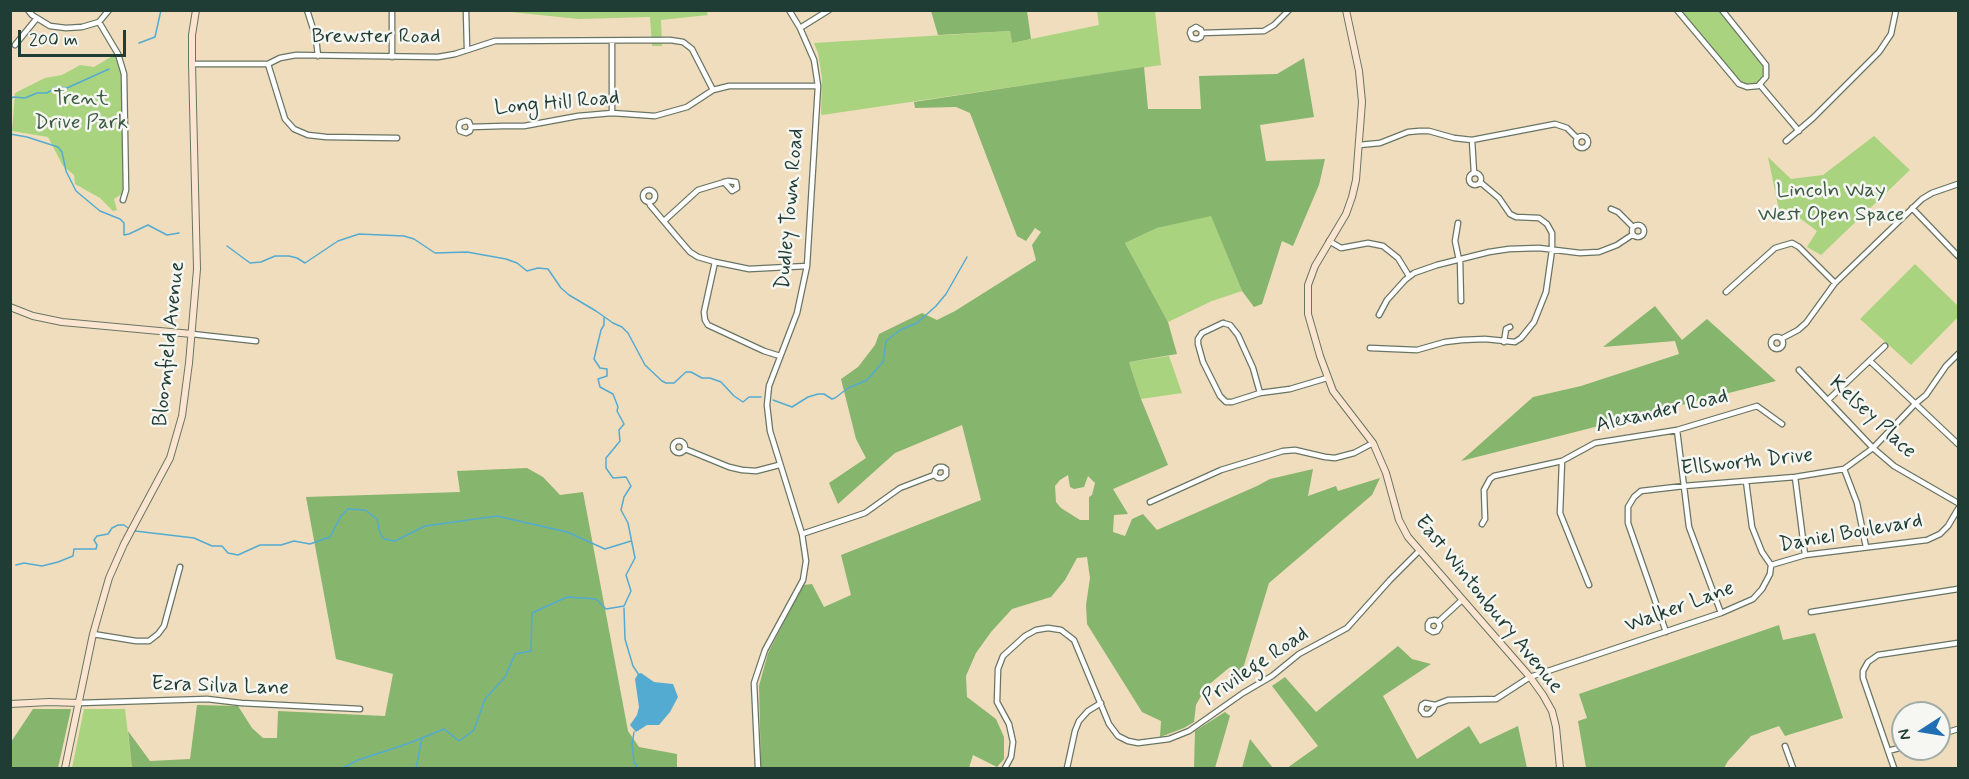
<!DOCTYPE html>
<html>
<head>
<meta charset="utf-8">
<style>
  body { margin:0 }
  #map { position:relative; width:1969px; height:779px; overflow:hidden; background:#f0ddbd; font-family:Mynerve,sans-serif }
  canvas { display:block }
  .frame { position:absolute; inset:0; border:12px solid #1f3d34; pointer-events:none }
  .north { position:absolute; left:1891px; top:701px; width:60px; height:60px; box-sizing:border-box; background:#f6f6f2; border:2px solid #a0aca6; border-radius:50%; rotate:258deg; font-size:16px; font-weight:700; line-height:24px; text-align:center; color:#1f3d34 }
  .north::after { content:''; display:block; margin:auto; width:21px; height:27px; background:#1f6fb2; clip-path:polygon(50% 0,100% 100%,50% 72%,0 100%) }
  .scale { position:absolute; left:18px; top:30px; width:108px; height:27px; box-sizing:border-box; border:3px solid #1f3d34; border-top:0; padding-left:8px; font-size:18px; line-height:21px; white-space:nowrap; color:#1f3d34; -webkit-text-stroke:4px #f6f6f2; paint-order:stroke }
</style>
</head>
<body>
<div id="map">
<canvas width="1969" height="779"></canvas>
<div class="frame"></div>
<div class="north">N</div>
<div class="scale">200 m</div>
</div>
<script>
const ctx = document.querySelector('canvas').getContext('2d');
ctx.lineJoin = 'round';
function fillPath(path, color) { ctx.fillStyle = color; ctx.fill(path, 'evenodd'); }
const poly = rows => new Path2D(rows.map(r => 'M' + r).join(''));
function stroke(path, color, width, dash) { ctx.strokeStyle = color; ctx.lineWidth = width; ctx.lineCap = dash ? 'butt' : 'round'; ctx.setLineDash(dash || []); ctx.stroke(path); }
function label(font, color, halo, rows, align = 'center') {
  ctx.font = font + ' Mynerve,sans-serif'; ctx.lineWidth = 5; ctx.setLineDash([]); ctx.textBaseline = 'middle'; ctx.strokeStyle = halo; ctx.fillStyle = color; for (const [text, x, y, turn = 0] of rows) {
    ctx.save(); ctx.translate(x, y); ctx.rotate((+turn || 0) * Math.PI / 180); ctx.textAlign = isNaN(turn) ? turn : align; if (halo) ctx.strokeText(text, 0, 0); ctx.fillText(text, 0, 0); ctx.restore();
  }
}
fillPath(poly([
  [706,10,708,15,661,20,662,46,652,46,650,17,579,19,501,11],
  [1097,11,1155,11,1161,65,822,115,821,113,822,78,818,53,814,43,1010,31,1012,43,1099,25],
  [1681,11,1719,11,1762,63,1764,67,1764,75,1762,81,1757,84,1749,86,1739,81],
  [116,54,122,72,123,193,114,199,117,210,113,211,100,198,75,184,74,175,63,166,48,137,12,131,15,93,45,78,62,75,80,65,94,67],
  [1874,136,1910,170,1821,255,1807,247,1817,231,1801,219,1779,210,1768,157,1791,179,1823,175],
  [1211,215,1242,291,1212,301,1168,322,1125,243,1157,228],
  [1915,264,1958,306,1958,317,1911,365,1860,319],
  [1169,356,1182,393,1141,399,1129,362],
  [84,709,125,709,132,768,72,768]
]), '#a9d37e');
fillPath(poly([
  [931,11,1027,11,1031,39,1012,43,1010,31,938,35],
  [1304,58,1314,117,1260,125,1266,161,1325,159,1319,185,1293,246,1282,241,1262,304,1254,307,1242,291,1211,216,1157,228,1125,243,1168,322,1177,354,1129,362,1141,399,1168,465,1113,489,1128,514,1114,515,1113,532,1125,536,1132,519,1143,514,1157,530,1257,486,1270,479,1313,469,1308,496,1336,486,1338,491,1380,478,1372,495,1269,583,1241,675,1230,667,1206,687,1196,705,1194,722,1184,728,1160,737,1161,721,1142,712,1087,624,1086,605,1090,578,1087,557,1077,558,1065,580,1051,597,1012,609,991,632,976,653,966,676,967,697,996,719,1004,737,1004,759,997,767,973,755,969,768,761,768,759,686,768,653,803,585,812,584,824,607,851,595,841,555,981,500,962,425,895,453,838,504,829,483,866,458,856,439,841,379,858,367,875,345,879,334,922,313,937,320,955,311,1036,260,1032,245,1041,232,1035,228,1026,241,1017,236,970,113,956,107,915,108,914,102,1144,67,1148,109,1201,109,1199,76,1277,74],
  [1068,475,1070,487,1074,489,1084,487,1088,476,1095,483,1092,495,1089,497,1089,520,1080,520,1061,508,1056,502,1055,486,1060,480],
  [1655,306,1682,340,1707,319,1776,381,1461,461,1533,397,1581,386,1679,354,1675,341,1603,347],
  [527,468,543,477,560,495,583,492,628,731,639,747,677,754,677,768,132,768,128,731,150,761,190,759,197,705,238,706,252,728,263,738,277,738,278,711,385,716,393,674,336,659,306,497,460,492,457,471],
  [1779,625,1783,640,1815,633,1843,718,1785,736,1779,726,1751,736,1728,761,1724,768,1586,768,1578,721,1587,718,1579,694],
  [1398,646,1412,659,1431,664,1383,696,1417,759,1469,726,1480,744,1518,726,1527,768,1287,768,1318,746,1272,686,1285,677,1316,712],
  [33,709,71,709,58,768,11,768,11,742],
  [1225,712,1230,716,1215,768,1194,768,1195,731],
  [1250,739,1273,768,1242,768]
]), '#86b56d');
fillPath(poly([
  [641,673,654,682,673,684,678,697,670,712,659,725,647,725,636,732,630,725,637,715,639,707,635,679,638,674]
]), '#54abd1');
stroke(poly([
  [139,43,155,37,161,10],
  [10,100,13,97,25,98,37,93,47,93,57,87,67,88,109,69],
  [10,134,27,137,58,147,62,152,66,171,76,191,100,211,120,219,124,223,124,235,129,234,148,225,167,235,179,233],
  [227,246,250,263,261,262,275,256,289,256,297,258,305,263,338,241,359,234,404,236,414,239,435,253,467,252,506,259,517,263,527,271,538,268,548,269,561,288,569,295,596,311,613,323,622,327,628,333,645,365,662,381,666,383,674,383,686,372,691,372,702,378,710,378,721,382,734,396,743,402,749,397,761,397],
  [773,400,792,407,808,397,818,394,824,394,832,399,835,398,848,388,867,380,883,362,886,341,900,330,917,323,936,306,946,294,967,257],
  [135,531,194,538,212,546,222,546,228,553,238,555,260,545,281,545,294,541,310,544,330,537,341,516,348,509,365,510,377,519,380,533,384,539,395,541,425,526,497,516,567,532,605,549,631,541],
  [16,565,24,563,42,566,58,562,73,556,74,549,96,549,97,545,94,540,97,536,108,534,112,528,118,525,124,525,128,528],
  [624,608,625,639,633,666,639,675],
  [634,732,632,745,634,762,638,768],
  [343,768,358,760,407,744,444,729,459,741,474,730,485,699,505,677,515,654,531,651,532,613,567,597,596,599,606,609,624,606,631,591,626,575,635,558,628,523,621,510,624,497,631,486,626,477,613,478,606,468,606,458,620,441,619,430,624,424,617,411,618,407,613,394,600,387,598,379,607,376,607,369,600,368,594,359,601,330,604,325,604,318],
  [416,768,422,738]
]), '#54abd1', 1.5);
const street = poly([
  [28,10,32,15,50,26,66,28,82,27,99,22,109,10],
  [307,10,316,38,318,56],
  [466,10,467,49],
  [1677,10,1739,84,1747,87,1758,86,1766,77,1766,65,1722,10],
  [99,22,118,54,124,74,126,190,123,200],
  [800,28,829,10],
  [1202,33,1201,30,1196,27,1191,30,1190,33,1192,38,1197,39,1201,37,1202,33,1264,31,1274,25,1289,10],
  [15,45,37,18],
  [392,57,392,10],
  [192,64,268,64,280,58,296,55,438,57,455,54,495,41,670,40,683,42,692,49,713,90],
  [268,64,285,119,294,129,308,135,326,137,397,138],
  [1760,85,1799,131],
  [612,113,612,41],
  [471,127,470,131,466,133,460,131,459,127,460,123,466,121,469,122,471,127,503,126,524,126,578,116,612,113,655,116,687,107,713,90,729,86,818,86],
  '1576 142a6 6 0 1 1 12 0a6 6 0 1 1-12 0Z',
  [1472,140,1474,173],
  [1786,141,1813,118,1879,52,1891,34,1896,10],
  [1359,145,1380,143,1408,132,1419,131,1429,131,1454,138,1472,140,1555,124,1567,128,1577,138],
  '1469 179a6 6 0 1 1 12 0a6 6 0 1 1-12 0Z',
  '643 196a6 6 0 1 1 12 0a6 6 0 1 1-12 0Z',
  [649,202,650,205,677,237,690,252,698,257,715,262,749,269,807,266],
  [1912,208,1958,256],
  [1611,209,1618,212,1633,227],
  [664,221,698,190,728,181,736,182,737,188,732,191,724,182],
  [1458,223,1455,241,1459,260],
  '1632 231a6 6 0 1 1 12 0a6 6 0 1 1-12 0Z',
  [1329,241,1341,248,1368,243,1383,246,1398,258,1409,276],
  [1460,259,1461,301],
  [715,262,704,312,705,320,708,325,764,351,780,356],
  [1726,292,1775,248,1792,243,1799,247,1835,283],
  [1379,315,1387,300,1405,280,1414,273,1437,265,1489,252,1509,249,1539,248,1580,253,1599,252,1617,245,1632,235],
  [1223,323,1230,325,1238,335,1253,368,1260,393,1232,402,1226,402,1220,396,1203,362,1198,344,1198,339,1202,333,1223,323],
  [192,334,256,341],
  '1771 343a6 6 0 1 1 12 0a6 6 0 1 1-12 0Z',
  [1781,339,1798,330,1806,323,1835,283,1922,199,1932,193,1958,184],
  [1504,342,1506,329,1510,327],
  [1370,348,1417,350,1445,342,1462,340,1485,339,1515,342,1521,338,1534,322,1546,292,1552,250,1552,233,1547,224,1539,218,1516,217,1510,214,1499,198,1480,182],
  [1870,361,1958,444],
  [1799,370,1873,448,1894,466,1958,503],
  [1260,393,1290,389,1327,378],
  [1828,400,1885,346],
  [1677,430,1689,527,1721,613],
  '673 447a6 6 0 1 1 12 0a6 6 0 1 1-12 0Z',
  [685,449,729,467,742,470,756,471,779,465],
  [1562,461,1560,513,1589,585],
  [1844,469,1857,503,1866,547],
  [1795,477,1805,555],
  [1150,502,1221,470,1283,451,1295,450,1325,457,1335,458,1354,453,1373,443],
  [1482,524,1485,519,1484,490,1490,479,1494,476,1562,461,1595,443,1677,430,1757,406,1782,424],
  [802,534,865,513,900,488,934,475,936,469,939,467,943,467,946,469,946,475,942,478,938,478,934,475],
  [1771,565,1805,555,1927,540,1940,534,1948,526,1958,509],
  [1811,612,1958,589],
  [1438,622,1435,620,1430,621,1428,624,1428,629,1433,632,1437,631,1440,626,1438,622,1462,600],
  [1666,632,1628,523,1628,507,1634,497,1641,491,1684,486,1795,477,1844,469,1873,448,1915,404,1926,395,1946,366,1958,354],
  [93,634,136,641,149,641,158,634,164,626,180,567],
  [79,703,207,699,241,703,360,709],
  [1435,705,1433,710,1429,714,1424,714,1421,710,1422,705,1425,703,1435,705,1448,700,1496,699,1530,677,1721,613,1753,599,1762,589,1770,574,1771,565,1762,552,1752,527,1746,481],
  [1939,735,1958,729],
  [1785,746,1793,768],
  [1888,751,1903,747],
  [758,768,754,683,765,650,803,580,806,561,802,534,770,431,767,405,769,386,797,313,807,266,818,86,814,60,800,28,789,10],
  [1005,768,1011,757,1013,742,1009,724,997,702,998,669,1003,656,1025,636,1036,630,1048,628,1061,630,1074,640,1109,724,1118,736,1128,741,1138,743,1169,739,1189,731,1243,693,1272,676,1299,654,1347,628,1390,580,1419,551],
  [1067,768,1075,731,1079,721,1088,711,1101,703],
  [1894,768,1863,678,1863,671,1868,662,1878,655,1958,643]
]);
const secondary = poly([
  [1346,10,1359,71,1362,102,1356,180,1352,197,1346,214,1315,266,1308,285,1308,314,1320,356,1333,391,1373,443,1386,473,1399,520,1408,537,1530,677,1543,695,1552,711,1556,727,1560,768],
  [10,307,33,316,62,322,192,334],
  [10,704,49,702,79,703],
  [65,768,93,634,109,578,124,544,170,458,182,416,189,363,197,269,192,64,192,35,196,10]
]);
stroke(street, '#687564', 7);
stroke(secondary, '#687564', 8);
stroke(street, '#fff', 4.5);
stroke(secondary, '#fce5d0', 6);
label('21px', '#1f3d34', '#f6f6f2', [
  ["Brewster Road",376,38],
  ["Long Hill Road",557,104,-5],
  ["Dudley Town Road",791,209,-85],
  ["Bloomfield Avenue",170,344,-84],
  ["Alexander Road",1662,412,-13],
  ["Kelsey Place",1872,418,43],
  ["Ellsworth Drive",1747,463,-6],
  ["Daniel Boulevard",1851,534,-10],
  ["East Wintonbury Avenue",1488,605,51],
  ["Walker Lane",1680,608,-20],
  ["Privilege Road",1256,667,-34],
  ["Ezra Silva Lane",220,687,2]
]);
label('21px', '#3b5b43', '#f6f6f2', [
  ["Trent",81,100],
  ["Drive Park",81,124],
  ["Lincoln Way",1831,192],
  ["West Open Space",1831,216]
]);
</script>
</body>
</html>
